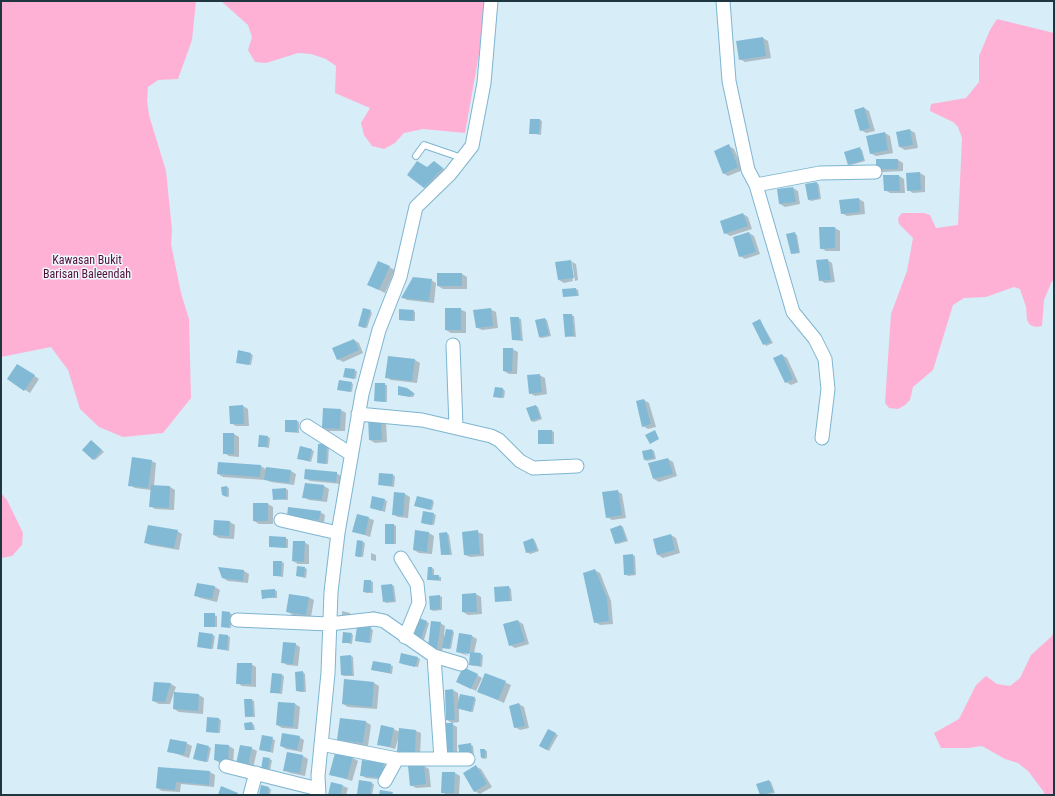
<!DOCTYPE html>
<html>
<head>
<meta charset="utf-8">
<style>
  body { margin:0 }
  #map { position:relative; width:1055px; height:796px; overflow:hidden; background:#d7edf8; font-family:"Roboto Condensed",sans-serif }
  canvas { display:block }
  .frame { position:absolute; inset:0; border:2px solid #1f3641; pointer-events:none }
</style>
</head>
<body>
<div id="map">
<canvas width="1055" height="796"></canvas>
<div class="frame"></div>
</div>
<script>
const ctx = document.querySelector('canvas').getContext('2d');
ctx.lineJoin = 'round';
function fillPath(path, color) { ctx.fillStyle = color; ctx.fill(path, 'evenodd'); }
const poly = rows => new Path2D(rows.map(r => 'M' + r).join(''));
function stroke(path, color, width, dash) { ctx.strokeStyle = color; ctx.lineWidth = width; ctx.lineCap = dash ? 'butt' : 'round'; ctx.setLineDash(dash || []); ctx.stroke(path); }
function label(font, color, halo, rows, align = 'center') {
  ctx.font = font + ' "Roboto Condensed",sans-serif'; ctx.lineWidth = 3; ctx.setLineDash([]); ctx.textBaseline = 'middle'; ctx.strokeStyle = halo; ctx.fillStyle = color; for (const [text, x, y, turn = 0] of rows) {
    ctx.save(); ctx.translate(x, y); ctx.rotate((+turn || 0) * Math.PI / 180); ctx.textAlign = isNaN(turn) ? turn : align; if (halo) ctx.strokeText(text, 0, 0); ctx.fillText(text, 0, 0); ctx.restore();
  }
}
fillPath(poly([
  [1,1,196,1,192,40,178,79,158,80,148,87,147,100,149,115,166,171,172,230,171,244,181,293,189,319,191,398,163,433,123,437,99,427,80,409,68,370,51,347,1,357],
  [221,1,484,1,479,54,465,133,423,129,404,133,395,143,384,149,372,146,364,135,361,123,370,108,335,93,336,66,326,59,311,54,298,53,266,63,255,62,248,50,252,37,248,25],
  [997,19,1054,33,1054,281,1052,281,1044,300,1042,326,1036,327,1030,325,1027,320,1026,307,1020,289,1014,287,986,297,964,298,953,305,933,370,913,387,910,400,905,405,898,409,889,408,885,403,891,314,907,271,913,238,899,224,898,218,902,213,924,213,930,215,936,228,958,225,962,138,958,127,953,122,930,111,931,104,966,98,979,82,979,56,990,30],
  [1,493,7,500,23,533,22,545,12,556,1,558],
  [1054,631,1054,795,1044,795,1044,792,1028,771,1018,763,1005,759,982,746,968,748,941,748,934,733,959,719,976,685,986,676,997,684,1010,686,1020,678,1031,655,1052,636]
]), '#ffb1d5');
fillPath(poly([
  [763,38,768,41,771,58,745,62,740,59],
  [864,108,869,111,875,131,866,133,861,130],
  [540,120,542,121,541,135,530,133],
  [910,130,915,133,918,148,905,150,900,147],
  [885,133,890,136,893,153,876,156,870,153],
  [729,146,734,149,743,170,728,176,723,173],
  [860,149,862,150,865,161,851,165,849,164],
  [898,160,903,163,903,171,882,172,877,169],
  [434,162,447,171,429,190,424,187],
  [920,173,925,176,925,192,913,193,908,190],
  [884,176,899,176,904,179,905,193,890,193,885,190],
  [817,183,819,185,821,199,811,201,808,199],
  [793,188,798,191,800,204,785,207,780,204],
  [859,199,864,202,865,214,847,216,842,213],
  [743,214,748,217,752,229,730,236,725,233],
  [835,228,840,231,840,251,826,251,821,248],
  [749,233,754,236,760,254,745,259,740,256],
  [794,233,797,235,800,253,794,254,791,253],
  [827,260,832,263,835,282,825,283,820,280],
  [570,261,576,264,578,280,575,281,572,263,570,263,573,281,564,283,559,280],
  [379,262,395,270,385,293,369,285],
  [462,274,467,277,467,289,443,289,438,286],
  [431,280,436,283,434,303,407,300,402,297],
  [576,289,578,290,579,296,564,296],
  [460,309,466,312,466,333,451,333,446,330],
  [490,309,496,312,498,328,482,330,476,327],
  [370,311,372,313,367,328,361,327],
  [413,311,415,312,415,321,400,320],
  [564,315,574,316,576,337,566,336],
  [511,318,521,319,523,341,513,340],
  [545,319,547,320,551,336,542,338,539,337],
  [760,320,773,343,766,346,754,324],
  [354,340,359,343,363,353,343,362,338,359],
  [512,349,518,352,517,374,509,374,504,371],
  [250,354,253,355,251,365,239,363],
  [782,355,787,358,798,382,791,385,786,382],
  [415,360,420,363,417,383,391,380,386,377],
  [23,368,39,379,30,393,8,379],
  [346,369,357,371,356,379,344,376],
  [539,375,545,378,547,394,535,396,530,393],
  [351,383,353,384,352,392,338,389],
  [376,384,387,385,387,402,375,401],
  [406,389,415,394,413,397,399,395],
  [503,389,505,391,504,398,496,397],
  [644,400,649,403,656,427,648,429,643,426,637,401],
  [243,406,248,409,249,426,236,426,231,423,230,407],
  [536,406,538,407,542,419,534,422,531,421],
  [341,410,346,413,345,431,328,431,323,428],
  [381,418,386,421,387,442,375,443,370,440],
  [297,421,299,422,299,433,286,432],
  [552,431,554,432,554,444,539,444],
  [224,434,234,434,239,437,239,457,229,456,224,453],
  [268,437,270,438,269,448,259,446],
  [92,441,104,452,95,460,93,459],
  [319,445,329,446,328,464,318,462],
  [311,450,314,451,311,462,300,459],
  [652,450,654,451,656,459,647,461,645,460],
  [668,459,673,462,677,476,659,482,654,479],
  [151,461,156,463,154,486,170,487,175,490,174,510,155,509,150,506,151,490,135,488,130,485],
  [261,466,267,470,291,471,296,474,294,485,271,482,266,480,223,477,218,474],
  [336,473,341,476,341,484,310,481,305,478],
  [392,475,395,476,394,487,380,485],
  [324,486,329,489,327,502,309,500,304,497],
  [227,487,229,488,229,497,225,496,222,488],
  [286,489,288,490,288,500,274,499],
  [617,491,622,494,626,518,612,520,607,517],
  [405,494,410,497,408,518,398,517,393,514],
  [373,497,387,501,385,512,371,508],
  [432,501,434,502,432,510,418,506],
  [254,504,268,504,273,507,273,524,259,524,254,521],
  [320,512,325,515,324,523,293,519],
  [433,514,436,515,434,525,424,524],
  [358,515,374,520,370,537,354,531],
  [230,522,235,525,234,539,219,538,214,535],
  [394,525,396,526,396,544,388,544,386,543],
  [621,526,623,527,628,541,618,544,616,543],
  [177,531,182,534,179,550,150,545,145,542],
  [416,531,429,533,434,536,432,554,419,553,414,550],
  [477,532,483,534,484,556,470,557,465,555],
  [447,533,449,535,452,555,444,555,442,554,440,534],
  [671,535,676,538,680,553,663,558,658,555,654,540],
  [270,537,288,539,288,548,270,546],
  [533,539,535,541,539,551,530,554,527,552],
  [304,542,309,545,309,564,298,564,293,561],
  [363,542,365,543,363,557,358,557,356,556],
  [371,553,376,555,376,561,371,560],
  [632,555,635,556,636,575,628,576,625,574],
  [281,562,284,563,283,577,276,576,274,575],
  [219,568,244,571,249,574,248,583,228,581,223,578],
  [305,568,307,569,306,578,297,576],
  [432,568,434,569,434,576,441,577,441,581,429,580],
  [594,570,600,573,611,601,613,624,600,625,595,622],
  [371,581,373,582,373,593,366,593,364,592],
  [392,585,394,586,396,602,386,603,384,601],
  [215,587,220,590,217,602,200,598,195,595],
  [509,587,511,589,512,601,496,601],
  [274,590,277,591,277,598,263,598],
  [476,594,481,597,482,614,468,615,463,612],
  [440,596,442,597,442,610,433,611,431,609],
  [308,597,314,600,311,617,293,615,288,612],
  [342,611,350,613,350,619,342,618],
  [372,611,386,614,389,615,388,618,371,614],
  [223,612,232,614,231,628,222,626],
  [205,614,217,616,217,627,205,626],
  [419,619,429,623,424,640,416,637],
  [518,621,523,624,529,644,515,648,510,645],
  [440,623,445,626,444,636,452,631,454,632,451,649,443,647,442,651,434,650],
  [370,628,373,630,371,643,358,641],
  [200,633,215,636,213,649,201,647],
  [351,634,353,635,352,644,343,642],
  [228,636,230,637,229,651,219,649],
  [472,636,477,639,474,653,483,655,482,667,470,665,471,654,465,651,464,653,469,656,457,652],
  [295,644,300,647,298,666,287,665,282,662],
  [351,656,353,657,354,676,344,676,342,675],
  [418,658,420,659,418,667,402,664],
  [374,662,393,666,392,674,372,670],
  [251,664,256,667,256,687,242,686,237,683],
  [303,672,305,674,306,692,300,692,297,691],
  [486,674,511,685,504,703,484,694],
  [282,675,284,676,282,694,273,693,271,692],
  [477,675,482,678,476,691,462,684],
  [345,680,374,683,379,686,377,709,348,707,343,704],
  [155,683,171,684,176,687,170,704,159,704,153,701],
  [453,690,458,693,459,702,474,698,476,699,473,712,459,709,459,722,452,723,447,720,446,691],
  [175,693,199,695,204,698,203,714,179,712,174,709],
  [252,700,254,701,255,717,249,717,246,716],
  [279,703,295,704,300,707,298,729,282,728,277,725],
  [519,704,524,707,529,728,520,730,515,727],
  [219,719,221,720,220,733,207,731],
  [366,722,371,725,368,746,344,743,338,740],
  [252,723,254,725,255,730,246,729],
  [452,724,457,727,457,757,450,757],
  [393,729,400,732,400,729,416,731,421,733,420,756,403,755,398,752,400,733,395,749,378,744],
  [548,730,558,735,549,751,540,746],
  [263,736,275,740,273,753,260,749],
  [299,737,304,740,302,752,286,749,281,746],
  [186,743,192,746,189,758,168,751],
  [216,745,229,746,234,749,233,764,220,763,215,760],
  [471,745,473,746,474,755,463,756],
  [209,747,211,748,208,762,196,760],
  [251,748,257,751,253,768,253,766,241,764],
  [485,750,487,751,487,758,484,759,482,758],
  [303,756,308,759,305,776,290,773,285,770],
  [264,758,272,760,270,771,262,768],
  [353,758,358,761,352,781,330,774],
  [383,763,388,766,387,780,366,778,361,775],
  [424,766,429,769,431,787,416,788,411,785],
  [476,767,481,769,492,787,480,794,474,791],
  [159,768,210,772,215,775,214,787,181,784,180,792,162,791,157,788],
  [455,773,460,776,459,795,447,795,442,792],
  [360,781,374,784,372,795,358,793],
  [769,781,771,782,775,793,761,795,757,785],
  [343,786,348,788,346,795,329,795],
  [261,787,271,789,270,795,260,795]
]), '#0003');
fillPath(poly([
  [763,37,766,56,739,60,736,41],
  [864,107,870,128,860,131,854,110],
  [530,119,540,119,539,134,529,134],
  [910,129,913,145,899,147,896,132],
  [885,132,888,150,870,154,866,136],
  [729,144,738,167,723,174,714,151],
  [860,147,864,160,848,165,844,152],
  [876,159,898,159,898,169,876,169],
  [417,161,427,167,434,161,443,168,424,188,407,175],
  [920,172,921,190,907,191,906,173],
  [883,175,899,175,900,191,884,191],
  [817,182,819,198,808,200,805,184],
  [793,187,796,202,779,204,777,189],
  [859,198,860,212,841,214,839,200],
  [743,213,748,226,724,234,720,221],
  [819,227,835,227,835,248,820,249],
  [749,232,756,252,739,257,733,237],
  [795,232,799,252,791,254,786,234],
  [828,259,831,280,819,281,816,260],
  [571,260,574,278,558,280,555,262],
  [378,261,390,266,379,290,367,285],
  [437,273,462,273,462,286,437,286],
  [413,277,432,279,429,301,401,298],
  [576,288,577,296,563,297,562,289],
  [363,308,371,310,365,328,358,326],
  [445,308,461,308,461,330,445,330],
  [491,308,493,326,476,328,473,310],
  [399,309,414,310,413,321,399,320],
  [563,314,572,314,574,336,565,337],
  [510,317,519,317,521,340,512,340],
  [545,318,549,335,539,337,535,320],
  [760,319,771,342,763,345,752,323],
  [354,339,359,350,337,360,332,348],
  [503,348,513,348,512,372,503,371],
  [238,350,251,353,249,365,236,363],
  [782,354,793,379,785,383,773,358],
  [388,356,415,359,412,381,385,378],
  [17,364,35,375,24,391,7,379],
  [345,368,355,369,354,379,343,377],
  [540,374,542,392,529,394,527,375],
  [339,380,352,382,350,392,337,390],
  [375,383,385,383,385,402,374,401],
  [398,386,407,388,414,393,410,397,398,395],
  [495,387,503,388,502,398,493,397],
  [644,399,651,424,642,427,636,401],
  [243,405,244,424,230,424,229,406],
  [536,405,540,418,531,421,526,408],
  [323,408,341,409,340,429,322,428],
  [381,417,382,440,369,440,368,418],
  [285,420,297,420,297,432,285,432],
  [538,430,552,430,552,444,538,444],
  [655,430,659,439,650,444,645,435],
  [223,433,234,433,234,454,223,454],
  [259,435,268,436,267,447,258,447],
  [91,440,102,450,93,460,82,450],
  [318,444,327,444,326,464,317,463],
  [300,446,312,449,309,461,297,459],
  [652,449,654,458,644,460,642,451],
  [132,457,152,460,148,488,128,486],
  [668,458,673,474,653,479,648,463],
  [218,462,261,465,260,477,217,474],
  [266,467,291,470,289,483,264,480],
  [305,469,337,472,336,482,304,479],
  [379,473,393,474,392,486,378,485],
  [305,483,324,485,322,500,302,498],
  [151,485,170,486,169,508,149,507],
  [227,486,227,497,222,495,221,487],
  [286,488,286,499,273,500,272,489],
  [618,490,622,515,606,518,602,492],
  [394,492,405,493,403,516,392,515],
  [372,496,385,499,382,511,370,508],
  [417,496,433,500,430,510,414,506],
  [253,503,268,503,268,521,253,521],
  [288,507,321,511,319,520,287,517],
  [423,511,434,513,432,525,421,523],
  [357,514,369,517,365,535,352,532],
  [214,520,230,521,229,536,213,535],
  [385,524,394,524,394,544,385,544],
  [148,525,178,530,174,548,144,543],
  [621,525,626,540,615,544,610,529],
  [415,530,429,532,427,552,413,550],
  [478,530,480,554,464,555,462,532],
  [447,532,450,554,441,555,439,533],
  [671,534,675,550,657,555,653,539],
  [269,536,286,537,286,548,269,547],
  [533,538,537,550,526,553,523,542],
  [357,540,363,541,361,557,355,556],
  [293,541,305,541,304,562,292,561],
  [633,554,634,574,624,575,623,555],
  [273,561,282,561,281,576,273,576],
  [297,566,305,567,304,577,296,576],
  [218,567,244,570,243,581,222,578],
  [428,567,432,567,432,575,439,575,439,580,427,580],
  [595,569,607,598,609,621,594,623,583,573],
  [364,580,371,580,371,592,363,592],
  [197,583,215,586,212,599,194,596],
  [392,584,394,601,383,602,381,585],
  [509,586,510,601,495,602,494,587],
  [275,589,275,597,262,599,261,590],
  [476,593,477,612,462,612,462,594],
  [289,594,309,597,306,615,286,612],
  [440,595,440,609,430,610,429,596],
  [222,611,230,612,229,628,221,627],
  [204,613,215,613,215,627,204,627],
  [419,618,427,621,421,639,413,637],
  [518,620,525,641,509,646,503,624],
  [431,621,441,622,437,649,428,647],
  [357,626,371,627,369,643,355,641],
  [446,629,453,630,449,649,442,648],
  [199,632,213,634,211,649,197,647],
  [343,632,352,633,350,643,342,643],
  [459,633,472,635,469,654,456,652],
  [219,634,228,635,227,650,217,649],
  [283,642,296,643,293,664,281,663],
  [470,652,481,653,480,666,469,665],
  [401,653,418,657,415,667,399,663],
  [351,655,352,675,341,675,340,656],
  [373,661,391,664,390,673,371,670],
  [237,663,252,663,251,684,236,684],
  [463,667,478,674,471,689,456,682],
  [303,671,304,691,296,691,295,672],
  [272,673,282,674,280,693,270,693],
  [485,673,506,681,498,700,477,692],
  [344,679,374,682,372,707,342,704],
  [154,682,171,683,165,702,152,701],
  [453,689,455,720,446,720,445,690],
  [174,692,199,694,198,711,173,709],
  [460,694,475,697,471,712,457,708],
  [244,699,252,699,253,716,245,717],
  [278,702,295,703,293,727,276,725],
  [519,703,525,726,514,728,509,706],
  [207,717,219,718,218,733,206,732],
  [340,718,366,721,363,743,337,740],
  [252,722,253,730,245,730,244,723],
  [444,723,453,723,453,755,444,755],
  [381,725,394,728,390,747,377,745],
  [399,728,416,730,415,754,397,752],
  [548,729,556,733,547,750,539,746],
  [282,733,300,736,297,750,280,746],
  [262,735,273,737,270,752,259,750],
  [170,739,187,742,184,755,167,752],
  [197,743,209,746,206,762,193,759],
  [471,743,472,754,460,756,458,745],
  [215,744,229,745,228,762,214,760],
  [240,745,252,747,248,766,236,764],
  [480,749,485,749,485,757,481,758],
  [287,752,303,755,300,773,283,771],
  [335,753,353,757,347,779,329,775],
  [263,757,270,758,268,770,261,769],
  [362,760,384,762,382,778,360,776],
  [424,765,426,784,410,786,408,766],
  [476,765,487,784,474,792,463,773],
  [158,767,210,771,209,785,176,782,175,790,156,788],
  [442,772,455,772,454,793,441,793],
  [359,780,372,782,370,795,357,794],
  [769,780,773,792,760,795,756,784],
  [331,782,343,785,340,795,328,795],
  [261,785,269,787,268,795,259,795],
  [221,786,238,793,237,795,218,795],
  [380,790,393,792,392,795,379,795]
]), '#82bad5');
const service = poly([
  [416,156,424,145,462,158]
]);
const minor = poly([
  [723,1,729,81,748,170,756,185,820,173,875,172],
  [756,185,793,312,815,339,825,359,828,389,822,438],
  [453,345,456,427],
  [358,414,422,420,491,436,499,440,520,461,533,468,577,466],
  [307,426,351,454],
  [281,520,338,533],
  [401,558,417,584,419,603,405,637],
  [237,620,329,624,374,619,384,621,434,656,441,759],
  [434,656,461,664],
  [321,744,397,759,468,759],
  [226,766,318,789],
  [385,781,397,759],
  [250,795,256,773],
  [319,795,318,776,328,673,331,592,338,533,362,394,379,330,400,277,416,207,450,174,472,146,484,83,491,1]
]);
stroke(service, '#7eb5d0', 8);
stroke(minor, '#7eb5d0', 15);
stroke(service, '#fff', 6);
stroke(minor, '#fff', 13);
label('12px', '#551038', '#edf8fe', [
  ["Kawasan Bukit",87,261],
  ["Barisan Baleendah",87,275]
]);
</script>
</body>
</html>
